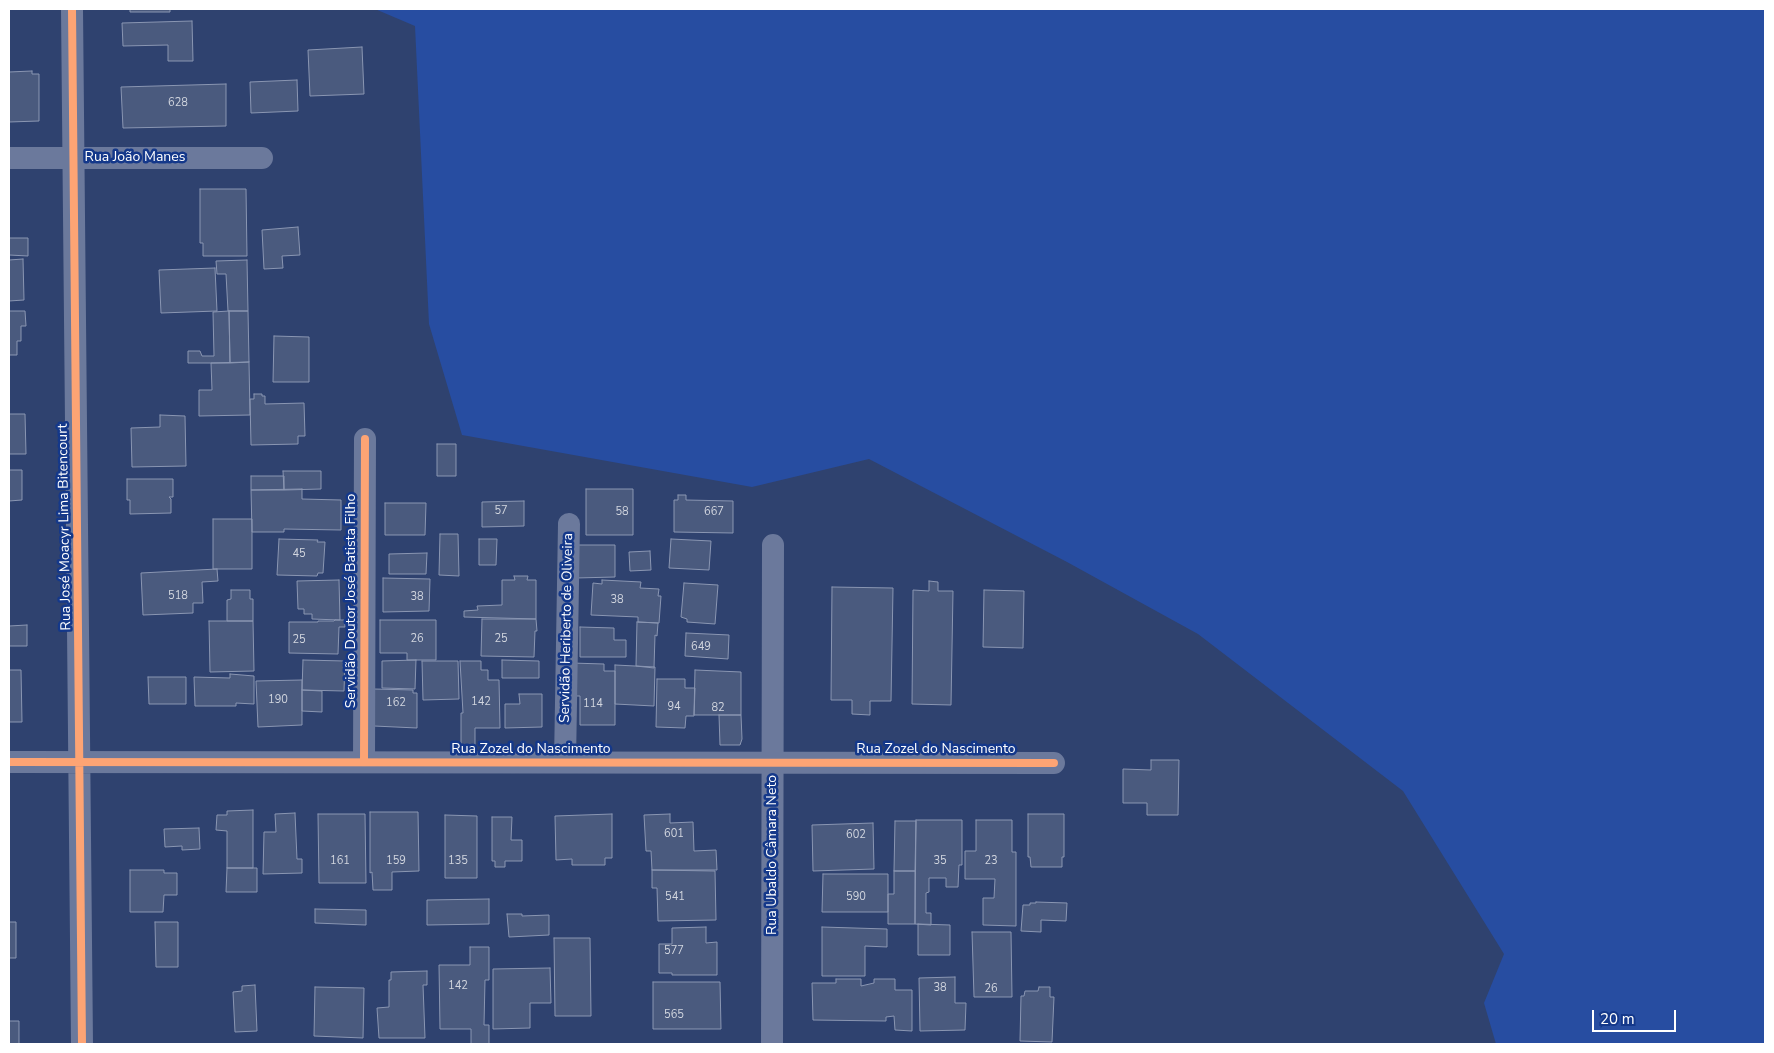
<!DOCTYPE html>
<html>
<head>
<meta charset="utf-8">
<style>
  body { margin:0 }
  #map { position:relative; width:1774px; height:1053px; overflow:hidden; background:#2f426f; font-family:"Nunito Sans",sans-serif }
  canvas { display:block }
  .frame { position:absolute; inset:0; border:10px solid #fff; pointer-events:none }
  .scale { position:absolute; left:1592px; top:1010px; width:84px; height:22px; box-sizing:border-box; border:2px solid #fff; border-top:0; padding-left:6px; font-size:15px; line-height:18px; white-space:nowrap; color:#fff; -webkit-text-stroke:4px #14388a; paint-order:stroke }
</style>
</head>
<body>
<div id="map">
<canvas width="1774" height="1053"></canvas>
<div class="frame"></div>
<div class="scale">20 m</div>
</div>
<script>
const ctx = document.querySelector('canvas').getContext('2d');
ctx.lineJoin = 'round';
function fillPath(path, color) { ctx.fillStyle = color; ctx.fill(path, 'evenodd'); }
const poly = rows => new Path2D(rows.map(r => 'M' + r).join(''));
function stroke(path, color, width, dash) { ctx.strokeStyle = color; ctx.lineWidth = width; ctx.lineCap = dash ? 'butt' : 'round'; ctx.setLineDash(dash || []); ctx.stroke(path); }
function label(font, color, halo, rows, align = 'center') {
  ctx.font = font + ' "Nunito Sans",sans-serif'; ctx.lineWidth = 5; ctx.setLineDash([]); ctx.textBaseline = 'middle'; ctx.strokeStyle = halo; ctx.fillStyle = color; for (const [text, x, y, turn = 0] of rows) {
    ctx.save(); ctx.translate(x, y); ctx.rotate((+turn || 0) * Math.PI / 180); ctx.textAlign = isNaN(turn) ? turn : align; if (halo) ctx.strokeText(text, 0, 0); ctx.fillText(text, 0, 0); ctx.restore();
  }
}
fillPath(poly([
  [375,9,1765,9,1765,1044,1496,1044,1484,1003,1504,954,1403,791,1198,634,1067,562,869,459,752,487,462,435,429,324,415,26]
]), '#274da1');
const building = poly([
  [130,9,170,9,170,12,130,12,130,9],
  [192,21,193,61,168,61,168,45,123,46,122,23,192,21],
  [362,47,364,94,310,96,308,50,362,47],
  [32,71,32,74,39,74,39,121,9,122,9,72,32,71],
  [297,80,298,111,251,113,250,82,297,80],
  [226,84,226,126,123,128,121,87,226,84],
  [200,189,246,189,247,256,203,256,203,243,200,243,200,189],
  [298,227,300,255,282,256,283,268,264,269,262,230,298,227],
  [9,238,28,238,28,256,9,255,9,238],
  [23,259,24,300,9,301,9,260,23,259],
  [247,260,248,311,228,311,226,274,217,274,216,261,247,260],
  [215,268,217,311,161,313,159,270,215,268],
  [9,311,25,311,26,326,21,326,21,341,17,341,17,355,9,355,9,311],
  [229,311,248,311,249,362,230,363,229,311],
  [229,311,230,363,188,363,188,351,200,351,202,356,214,356,213,312,229,311],
  [274,336,309,337,309,382,273,382,274,336],
  [249,362,250,415,199,416,199,390,212,390,211,363,249,362],
  [254,394,262,394,262,396,265,396,265,404,304,403,305,436,298,436,298,444,251,445,250,399,254,399,254,394],
  [9,414,25,414,26,454,9,454,9,414],
  [160,415,185,416,186,466,132,467,131,428,160,427,160,415],
  [437,444,456,444,456,476,437,476,437,444],
  [9,470,22,470,22,500,9,501,9,470],
  [283,471,321,471,321,489,284,490,283,471],
  [251,476,284,476,284,490,251,490,251,476],
  [127,479,173,479,173,497,169,497,171,499,171,513,130,514,130,500,127,500,127,479],
  [302,489,302,499,341,500,341,530,284,529,284,532,252,532,251,490,302,489],
  [586,489,633,489,633,535,586,535,586,489],
  [678,495,686,495,686,500,733,501,733,533,674,532,674,500,678,500,678,495],
  [524,501,524,526,482,527,482,502,524,501],
  [385,503,426,503,425,535,385,535,385,503],
  [213,519,252,519,252,569,213,569,213,519],
  [440,534,458,534,459,576,439,575,440,534],
  [279,539,318,540,317,542,325,542,323,573,318,573,317,576,277,575,279,539],
  [479,539,497,539,496,565,479,565,479,539],
  [671,539,711,541,709,570,669,568,671,539],
  [576,545,615,545,615,577,576,578,576,545],
  [650,551,651,570,630,571,629,552,650,551],
  [427,553,426,574,389,574,389,554,427,553],
  [217,569,218,581,202,582,203,603,193,603,193,613,143,615,141,573,217,569],
  [514,576,528,576,527,580,536,580,536,619,464,617,464,611,478,610,477,606,502,605,502,580,515,580,514,576],
  [383,578,430,579,429,611,383,612,383,578],
  [339,580,340,620,312,619,312,614,304,614,304,609,298,609,297,581,339,580],
  [602,580,641,582,640,588,659,589,658,596,661,596,659,623,638,622,638,617,591,615,593,583,602,584,602,580],
  [929,581,938,582,938,591,953,591,951,705,912,704,913,590,929,591,929,581],
  [684,583,718,585,715,624,687,622,687,619,681,617,684,583],
  [832,587,893,588,891,701,870,701,870,715,852,714,852,700,831,700,832,587],
  [231,590,250,590,250,599,253,599,253,621,227,621,227,600,231,599,231,590],
  [984,590,1024,591,1023,648,983,647,984,590],
  [482,619,536,619,537,631,535,631,534,657,481,656,482,619],
  [335,620,345,620,345,627,339,627,338,654,289,653,289,622,318,622,318,621,334,621,335,620],
  [380,620,436,620,436,660,407,660,407,653,380,653,380,620],
  [209,621,253,621,254,671,210,672,209,621],
  [637,622,658,623,657,636,655,635,654,668,636,666,637,622],
  [27,625,27,646,9,646,9,626,27,625],
  [580,627,614,628,614,640,626,640,626,657,580,657,580,627],
  [686,633,729,635,728,659,685,656,686,633],
  [303,660,345,661,344,691,302,690,303,660],
  [416,660,415,689,382,688,382,661,416,660],
  [502,660,539,661,539,678,502,678,502,660],
  [422,661,458,661,459,699,423,700,422,661],
  [460,661,481,661,481,670,488,670,488,680,499,680,500,728,475,728,475,745,461,745,461,713,463,713,460,661],
  [571,663,604,664,604,671,615,671,615,725,580,725,580,696,572,696,571,663],
  [615,665,655,667,654,706,615,704,615,665],
  [9,670,21,670,22,722,9,722,9,670],
  [695,670,741,672,741,715,694,715,695,670],
  [230,674,254,676,254,704,236,703,236,706,195,706,194,677,230,678,230,674],
  [148,677,186,677,186,704,149,704,148,677],
  [657,679,685,679,685,688,695,688,694,716,686,716,685,728,656,727,657,679],
  [302,680,302,725,258,727,256,681,302,680],
  [374,689,413,690,413,693,417,693,417,728,374,726,374,689],
  [302,690,322,691,322,712,302,711,302,690],
  [519,694,542,694,542,727,505,728,505,704,520,704,519,694],
  [719,715,741,715,742,739,740,745,720,745,719,715],
  [1151,760,1179,760,1178,815,1147,815,1147,803,1123,803,1123,769,1151,770,1151,760],
  [253,810,253,868,227,868,227,831,216,830,217,815,227,815,227,811,253,810],
  [370,812,418,812,419,871,392,872,392,890,373,890,372,872,370,873,370,812],
  [295,813,297,859,302,859,302,873,263,874,264,832,276,832,275,814,295,813],
  [318,814,365,814,366,883,319,883,318,814],
  [612,814,612,858,605,858,605,865,572,865,572,859,556,860,555,816,612,814],
  [670,814,670,823,693,822,694,851,716,850,717,870,652,870,651,851,646,851,644,815,670,814],
  [1028,814,1064,814,1064,857,1062,857,1062,867,1031,867,1030,857,1028,857,1028,814],
  [445,815,477,816,477,878,445,878,445,815],
  [492,817,512,817,511,840,522,840,522,861,505,861,505,867,495,867,495,861,492,861,492,817],
  [916,820,962,820,962,865,959,865,958,887,946,887,946,878,929,878,929,892,926,893,926,913,931,913,931,925,915,924,916,820],
  [976,820,1012,820,1012,852,1016,852,1016,926,983,925,983,898,994,898,995,879,965,879,965,851,976,851,976,820],
  [895,821,916,821,915,871,894,871,895,821],
  [873,823,874,869,813,871,812,825,873,823],
  [199,828,200,849,182,850,182,846,165,847,164,829,199,828],
  [227,868,257,868,257,892,226,892,227,868],
  [130,870,164,870,164,873,177,873,177,895,164,895,163,912,130,912,130,870],
  [652,870,715,871,716,920,658,921,657,888,652,888,652,870],
  [894,871,915,871,915,924,888,924,888,894,894,894,894,871],
  [823,874,888,874,888,912,822,912,823,874],
  [489,899,489,924,427,925,427,900,489,899],
  [1036,902,1067,903,1066,921,1041,920,1041,932,1021,931,1023,905,1030,905,1030,903,1036,903,1036,902],
  [315,909,366,910,366,925,315,923,315,909],
  [507,914,522,914,522,916,549,915,549,935,509,937,507,914],
  [9,922,16,922,16,958,9,958,9,922],
  [155,922,178,922,178,967,156,967,155,922],
  [918,924,950,925,950,955,918,955,918,924],
  [706,927,706,943,717,942,717,975,672,975,672,973,659,973,659,944,672,944,672,928,706,927],
  [822,927,887,929,887,947,865,946,865,976,822,976,822,927],
  [972,932,1011,932,1012,997,974,997,972,932],
  [554,938,590,938,591,1016,555,1016,554,938],
  [470,947,489,947,489,980,485,980,484,1025,489,1025,489,1044,471,1044,471,1029,440,1029,439,965,470,965,470,947],
  [550,968,551,1003,530,1003,530,1028,493,1029,493,969,550,968],
  [427,971,427,985,423,985,425,1038,379,1038,377,1008,389,1007,389,980,391,980,391,972,427,971],
  [955,977,955,1003,966,1003,965,1030,920,1031,919,978,955,977],
  [836,979,861,979,861,986,874,983,874,979,895,979,895,990,912,990,912,1031,895,1030,894,1016,886,1017,886,1021,813,1020,812,983,836,983,836,979],
  [653,982,720,982,721,1029,653,1029,653,982],
  [255,985,257,1031,235,1032,233,992,242,991,242,986,255,985],
  [315,987,364,988,363,1038,314,1036,315,987],
  [1039,987,1050,987,1050,997,1054,997,1052,1042,1020,1041,1021,996,1024,996,1025,991,1038,991,1039,987],
  [9,1021,19,1021,19,1044,9,1044,9,1021]
]);
fillPath(building, '#4a5a7e');
stroke(building, '#8a96b2', 1);
stroke(poly([
  [72,9,82,1044],
  [9,158,262,158],
  [9,762,1054,763],
  [364,762,365,439],
  [565,762,569,524],
  [772,1044,773,545]
]), '#6b799c', 22);
stroke(poly([
  [72,9,82,1044],
  [9,762,1054,763],
  [364,762,365,439]
]), '#fda474', 8);
label('11px', '#d2d6df', null, [
  ["628",178,103],
  ["57",501,511],
  ["58",622,512],
  ["667",714,512],
  ["45",299,554],
  ["518",178,596],
  ["38",417,597],
  ["38",617,600],
  ["26",417,639],
  ["25",501,639],
  ["25",299,640],
  ["649",701,647],
  ["190",278,700],
  ["142",481,702],
  ["162",396,703],
  ["114",593,704],
  ["94",674,707],
  ["82",718,708],
  ["601",674,834],
  ["602",856,835],
  ["161",340,861],
  ["159",396,861],
  ["135",458,861],
  ["35",940,861],
  ["23",991,861],
  ["541",675,897],
  ["590",856,897],
  ["577",674,951],
  ["142",458,986],
  ["38",940,988],
  ["26",991,989],
  ["565",674,1015]
]);
label('14px', '#fff', '#14388a', [
  ["Rua João Manes",135,158],
  ["Rua José Moacyr Lima Bitencourt",65,527,-91],
  ["Servidão Doutor José Batista Filho",352,601,-90],
  ["Servidão Heriberto de Oliveira",567,628,-89],
  ["Rua Zozel do Nascimento",531,750],
  ["Rua Zozel do Nascimento",936,750],
  ["Rua Ubaldo Câmara Neto",773,855,-90]
]);
</script>
</body>
</html>
